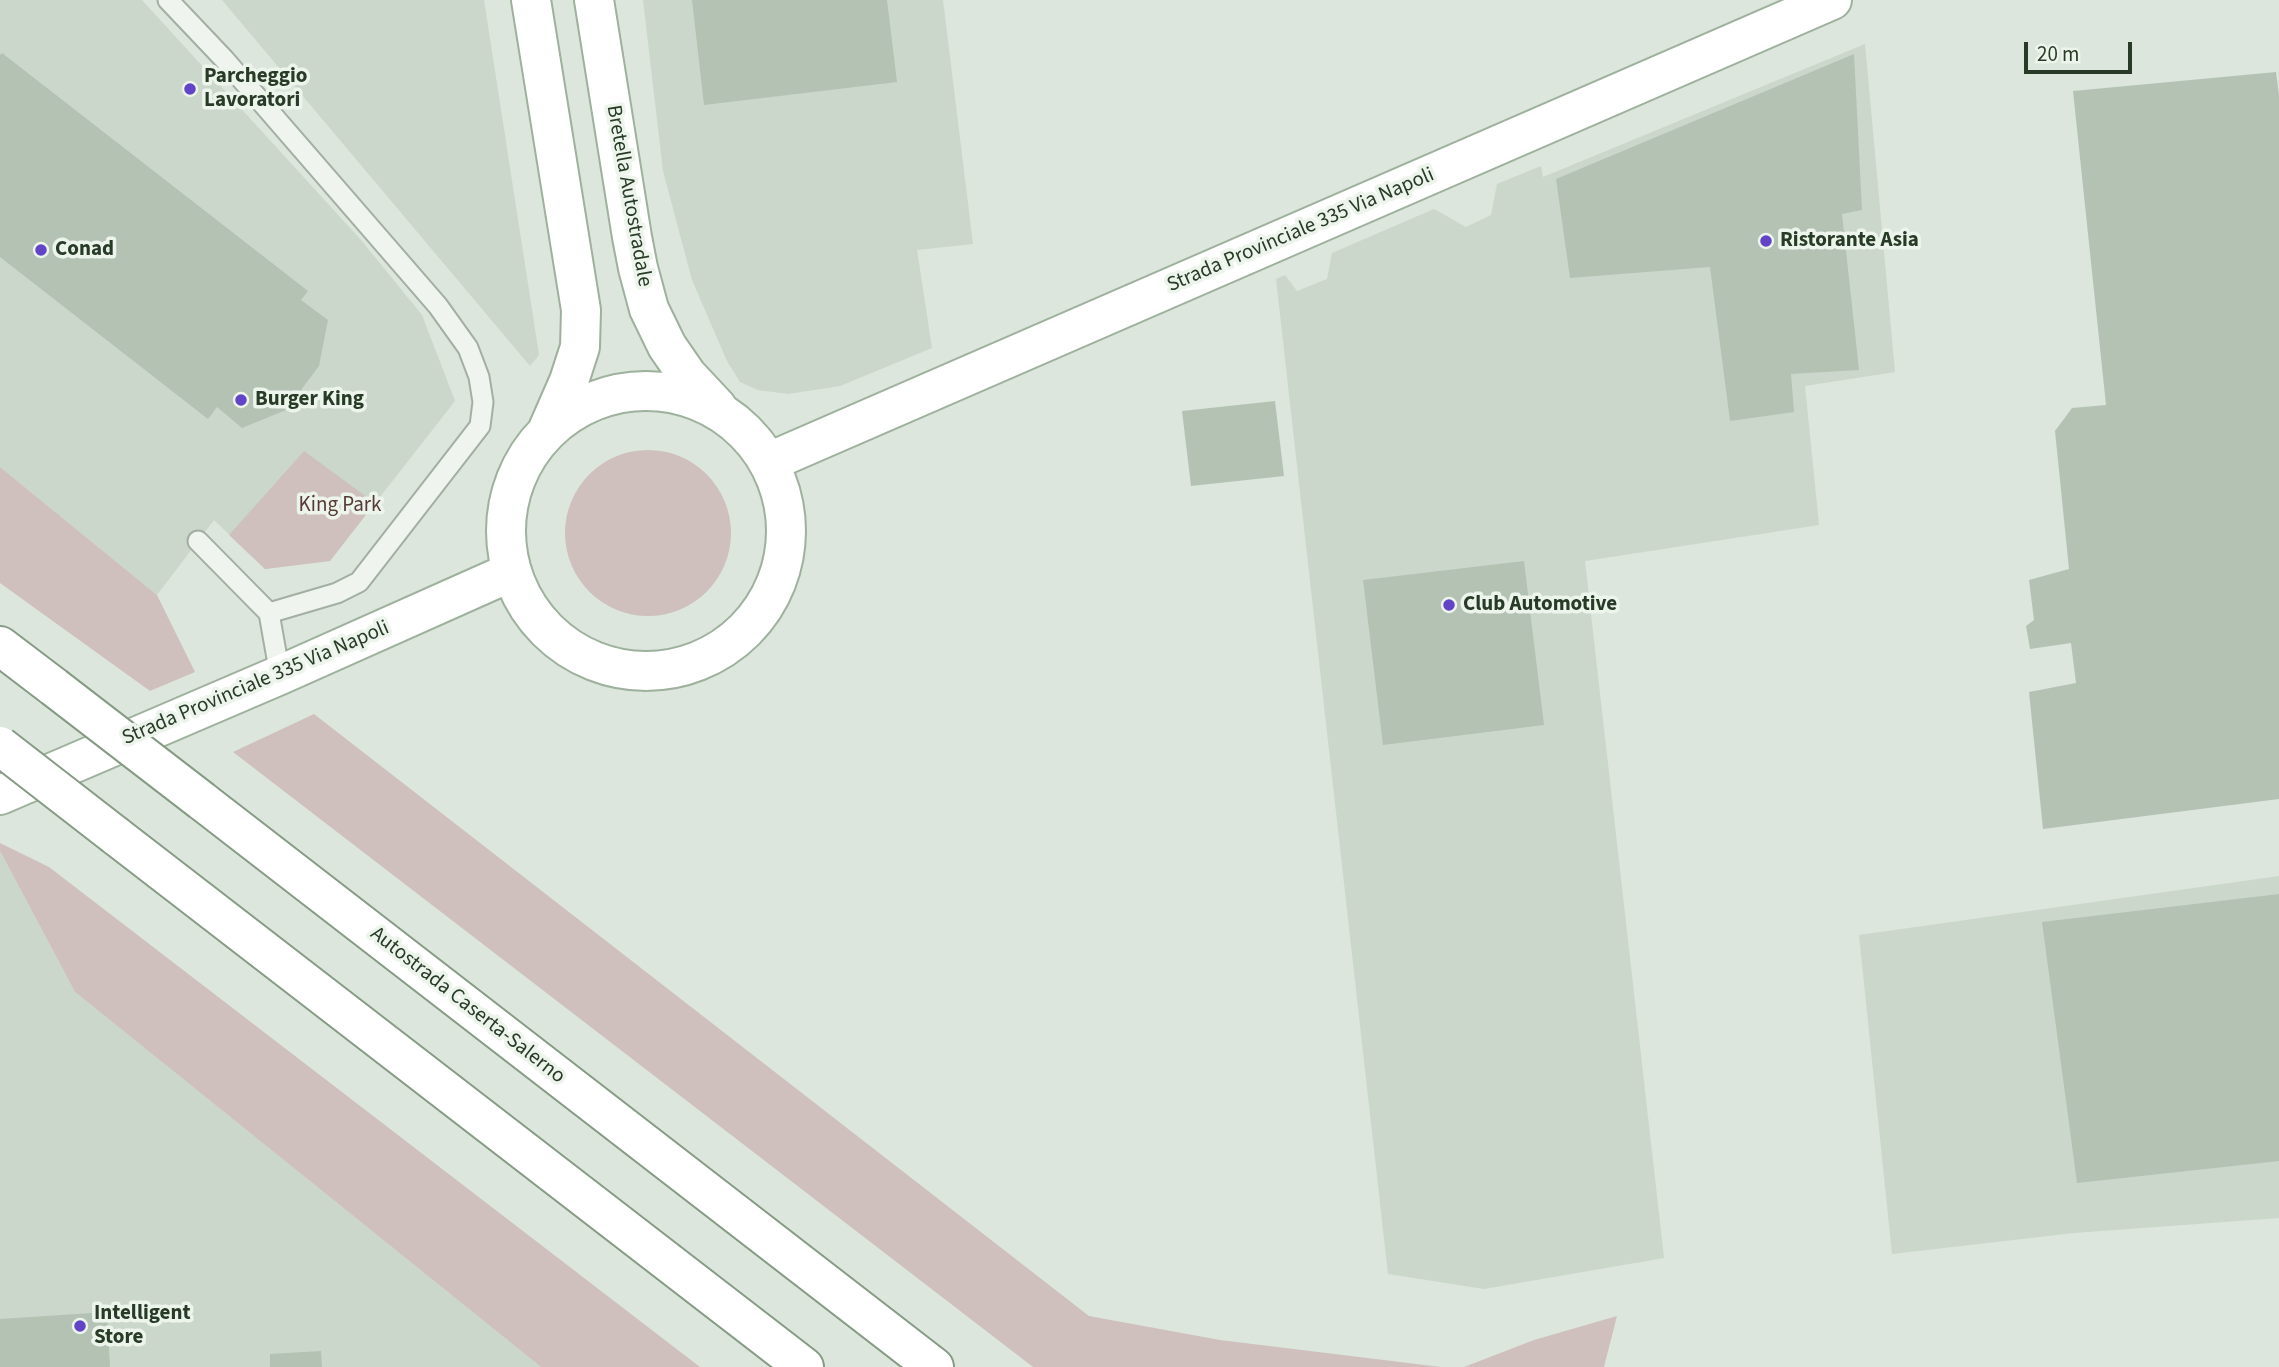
<!DOCTYPE html>
<html>
<head>
<meta charset="utf-8">
<style>
  body { margin:0 }
  #map { position:relative; width:2279px; height:1367px; overflow:hidden; background:#dce6dc; font-family:"Source Sans 3",sans-serif }
  canvas { display:block }
  .scale { position:absolute; left:2024px; top:42px; width:108px; height:32px; box-sizing:border-box; border:4px solid #273b27; border-top:0; padding-left:9px; font-size:21px; line-height:24px; white-space:nowrap; color:#273b27; -webkit-text-stroke:5px #ecf4eb; paint-order:stroke }
</style>
</head>
<body>
<div id="map">
<canvas width="2279" height="1367"></canvas>
<div class="scale">20 m</div>
</div>
<script>
const ctx = document.querySelector('canvas').getContext('2d');
ctx.lineJoin = 'round';
function fillPath(path, color) { ctx.fillStyle = color; ctx.fill(path, 'evenodd'); }
const poly = rows => new Path2D(rows.map(r => 'M' + r).join(''));
function stroke(path, color, width, dash) { ctx.strokeStyle = color; ctx.lineWidth = width; ctx.lineCap = dash ? 'butt' : 'round'; ctx.setLineDash(dash || []); ctx.stroke(path); }
function label(font, color, halo, rows, align = 'center') {
  ctx.font = font + ' "Source Sans 3",sans-serif'; ctx.lineWidth = 7; ctx.setLineDash([]); ctx.textBaseline = 'middle'; ctx.strokeStyle = halo; ctx.fillStyle = color; for (const [text, x, y, turn = 0] of rows) {
    ctx.save(); ctx.translate(x, y); ctx.rotate((+turn || 0) * Math.PI / 180); ctx.textAlign = isNaN(turn) ? turn : align; if (halo) ctx.strokeText(text, 0, 0); ctx.fillText(text, 0, 0); ctx.restore();
  }
}
fillPath(poly([
  [0,0,142,0,361,240,422,315,455,401,330,561,265,569,214,520,157,595,0,467],
  [222,0,484,0,539,355,530,366],
  [643,0,943,0,973,244,917,250,932,348,840,386,788,394,758,390,740,382,727,361,692,280,663,171],
  [1865,44,1895,372,1805,386,1819,525,1585,561,1664,1258,1484,1289,1388,1274,1276,279,1285,275,1297,291,1327,279,1332,253,1434,209,1466,227,1491,215,1497,184,1541,166,1543,177],
  [0,851,75,992,541,1367,0,1367],
  [2279,876,2279,1218,2074,1233,1892,1254,1859,935]
]), '#cad7ca');
fillPath(poly([
  '565 533a83 83 0 1 1 166 0a83 83 0 1 1-166 0Z',
  [304,451,375,503,330,561,265,569,229,535],
  [0,467,157,595,195,672,150,691,0,583],
  [314,714,1089,1316,1220,1340,1441,1367,1033,1367,233,752],
  [0,843,49,867,700,1367,541,1367,75,992,0,851],
  [1617,1316,1604,1367,1464,1367,1534,1340]
]), '#cfc0be');
fillPath(poly([
  [692,0,887,0,897,82,704,105],
  [2,53,308,291,301,300,328,320,319,366,286,410,242,428,217,407,208,419,0,257,0,55],
  [1854,54,1862,210,1842,214,1859,370,1791,374,1794,412,1730,421,1710,267,1570,278,1556,179],
  [2276,72,2279,95,2279,799,2043,829,2029,692,2076,683,2071,643,2030,649,2026,626,2034,620,2029,580,2069,569,2055,431,2072,408,2106,405,2073,91],
  [1275,401,1284,476,1191,486,1182,411],
  [1524,561,1544,725,1383,745,1363,580],
  [2279,894,2279,1161,2077,1183,2042,922],
  [107,1312,110,1367,0,1367,0,1319],
  [321,1351,322,1367,270,1367,270,1354]
]), '#b4c2b4');
const service = poly([
  [168,0,224,59,438,306,468,348,479,377,483,402,480,426,359,582,337,593,269,613],
  [198,541,269,613,280,675]
]);
const primary = poly([
  [531,0,581,310,580,347,569,381,548,429],
  [594,0,632,237,638,268,649,309,667,346,687,375,717,407],
  '506 531a140 140 0 1 1 280 0a140 140 0 1 1-280 0Z',
  [769,462,1832,0],
  [0,795,280,675,511,572]
]);
const motorway = poly([
  [0,646,54,687],
  [202,801,934,1367],
  [116,836,804,1367]
]);
stroke(service, '#a2afa2', 23);
stroke(primary, '#9db19c', 42);
stroke(motorway, '#859b84', 42);
stroke(service, '#eff4ef', 19);
stroke(primary, '#fff', 38);
stroke(motorway, '#fff', 38);
const motorwayBridge = poly([
  [54,687,202,801],
  [0,746,116,836]
]);
stroke(motorwayBridge, '#859b84', 42, []);
stroke(motorwayBridge, '#fff', 38);
for (const [x, y, r, color] of [
  [190,89,7,"#6245c7"],
  [1766,241,7,"#6245c7"],
  [41,250,7,"#6245c7"],
  [241,400,7,"#6245c7"],
  [1449,605,7,"#6245c7"],
  [80,1326,7,"#6245c7"]
]) { const dot = new Path2D(); dot.arc(x, y, r, 0, 2 * Math.PI); ctx.fillStyle = color; ctx.fill(dot); stroke(dot, '#ecf4eb', 2.5); }
label('bold 21px', '#273b27', '#ecf4eb', [
  ["Parcheggio",204,77],
  ["Lavoratori",204,101],
  ["Ristorante Asia",1780,241],
  ["Conad",55,250],
  ["Burger King",255,400],
  ["Club Automotive",1463,605],
  ["Intelligent",94,1314],
  ["Store",94,1338]
], 'left');
label('21px', '#273b27', '#ecf4eb', [
  ["Bretella Autostradale",628,196,80],
  ["Strada Provinciale 335 Via Napoli",1301,231,-23],
  ["Strada Provinciale 335 Via Napoli",256,684,-23],
  ["Autostrada Caserta-Salerno",467,1006,38]
]);
label('21px', '#563b35', '#ecf4eb', [
  ["King Park",340,506]
]);
</script>
</body>
</html>
